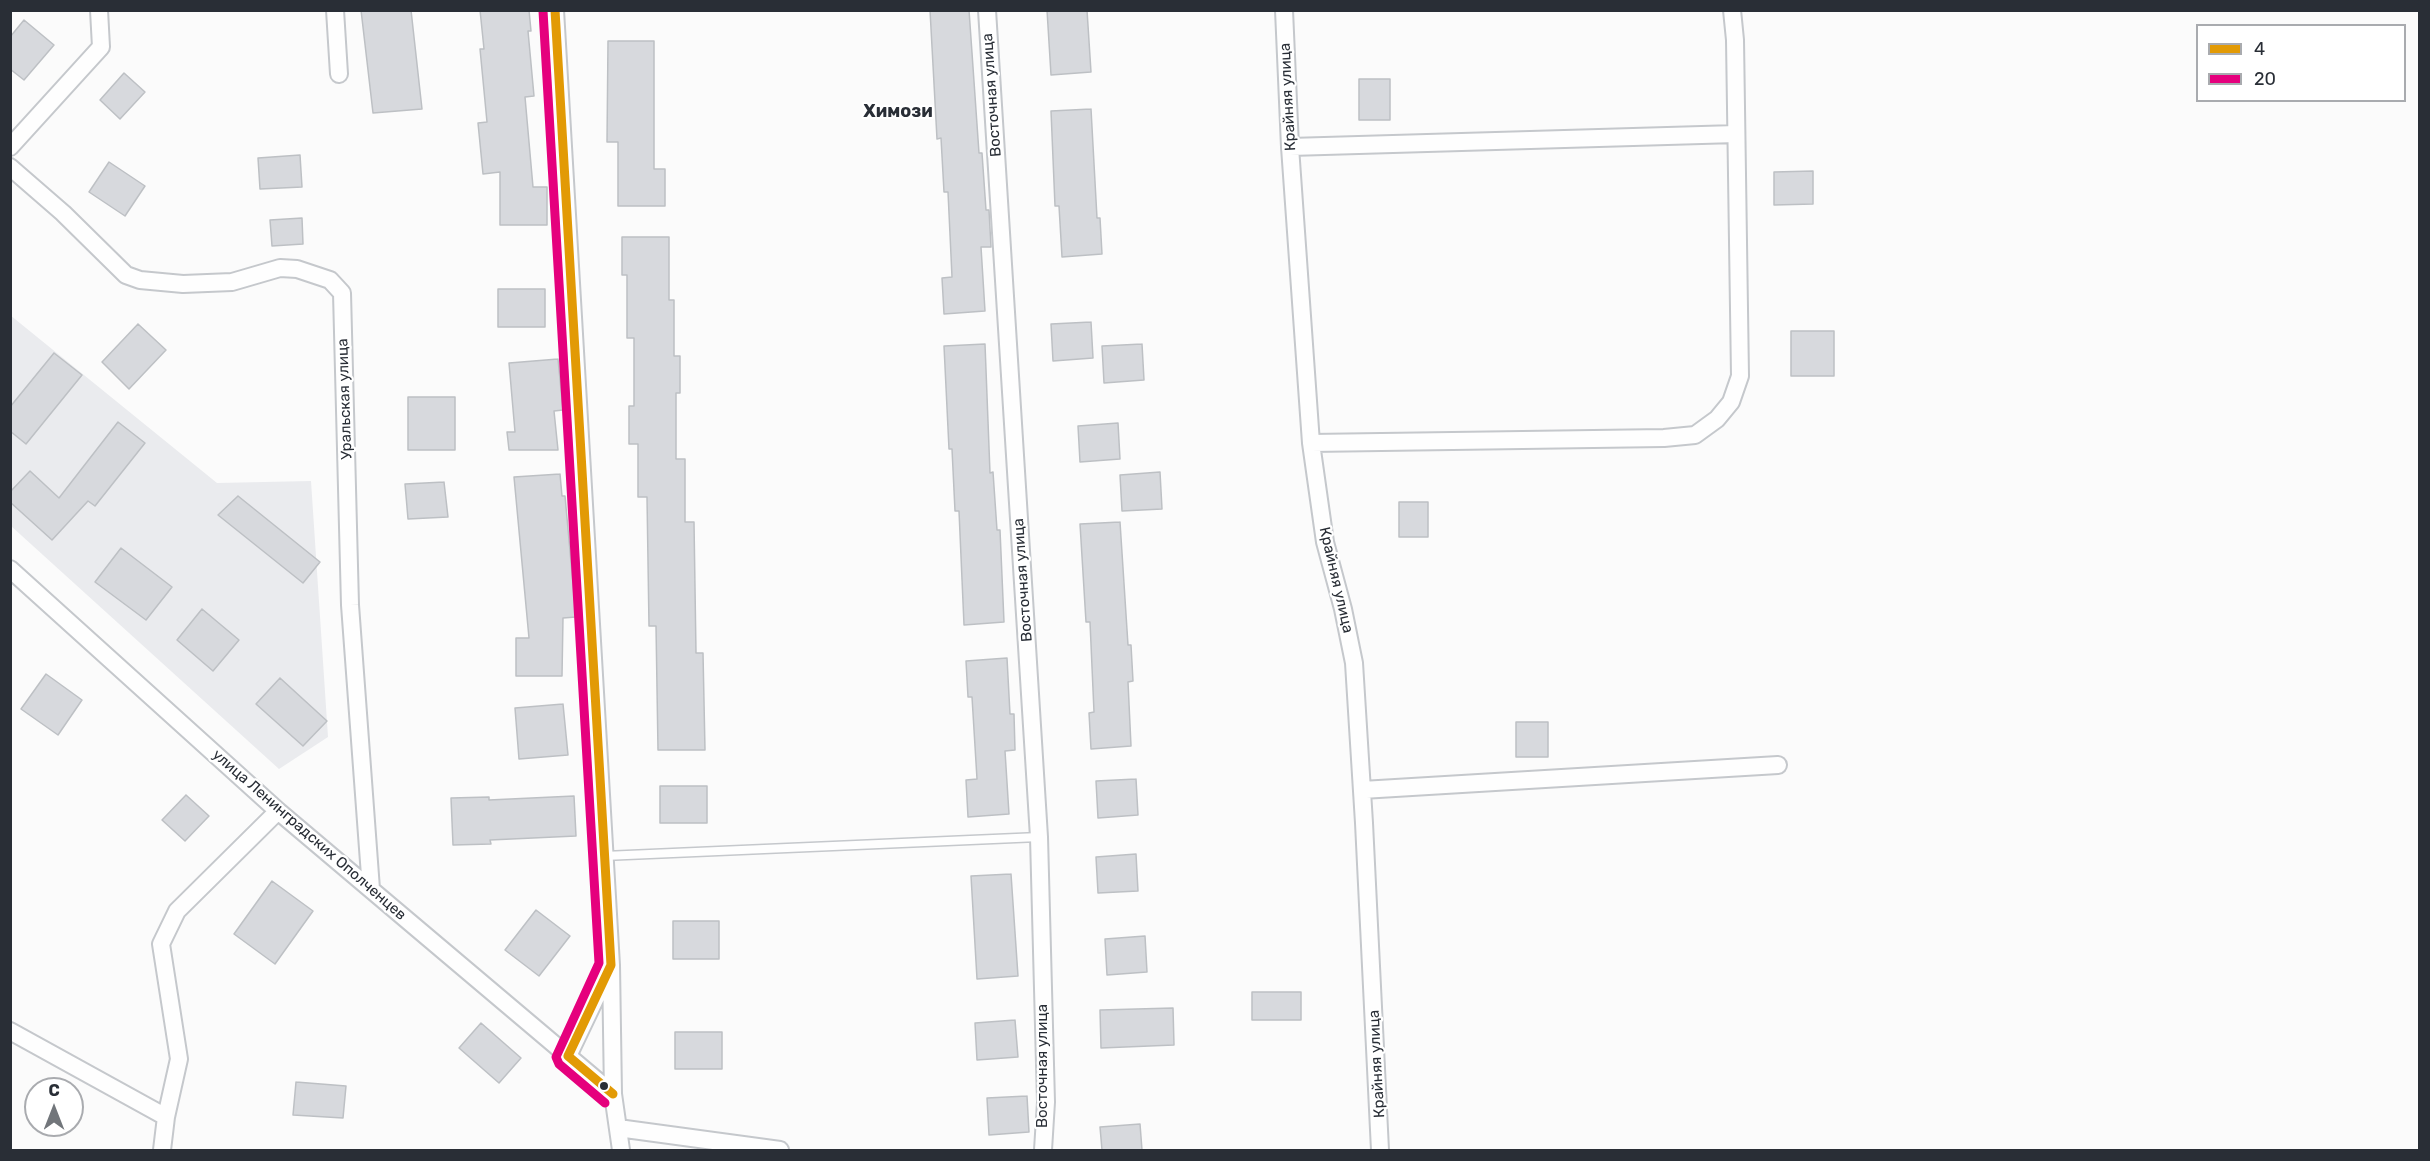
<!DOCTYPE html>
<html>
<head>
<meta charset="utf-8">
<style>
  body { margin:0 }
  #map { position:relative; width:2430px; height:1161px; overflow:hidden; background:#fbfbfb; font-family:Rubik,sans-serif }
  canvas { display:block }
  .frame { position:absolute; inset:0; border:12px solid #292e36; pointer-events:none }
  .legend { position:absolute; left:2196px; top:24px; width:210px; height:78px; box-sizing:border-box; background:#fff; border:2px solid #a9abaf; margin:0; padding:8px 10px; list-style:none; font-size:18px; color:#292e36 }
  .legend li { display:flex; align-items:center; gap:12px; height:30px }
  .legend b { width:30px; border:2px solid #a9abaf }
  .north { position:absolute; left:24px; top:1077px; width:60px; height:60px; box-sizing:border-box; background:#fff; border:2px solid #a9abaf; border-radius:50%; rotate:0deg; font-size:16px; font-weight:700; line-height:24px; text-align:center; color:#292e36 }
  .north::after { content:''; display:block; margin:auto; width:21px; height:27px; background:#72767b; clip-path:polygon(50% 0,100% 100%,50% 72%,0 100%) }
</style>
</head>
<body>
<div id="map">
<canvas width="2430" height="1161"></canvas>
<div class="frame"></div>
<ul class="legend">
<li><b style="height:8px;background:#e29a05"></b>4</li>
<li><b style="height:8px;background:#e5007d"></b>20</li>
</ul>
<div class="north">С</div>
</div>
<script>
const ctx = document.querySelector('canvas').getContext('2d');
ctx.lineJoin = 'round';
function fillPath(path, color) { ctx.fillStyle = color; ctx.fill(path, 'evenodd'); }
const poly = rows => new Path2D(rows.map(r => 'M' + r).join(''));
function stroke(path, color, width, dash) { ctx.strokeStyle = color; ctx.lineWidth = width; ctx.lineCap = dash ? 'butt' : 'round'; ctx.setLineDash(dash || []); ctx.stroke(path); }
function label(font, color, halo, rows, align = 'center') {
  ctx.font = font + ' Rubik,sans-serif'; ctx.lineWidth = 4.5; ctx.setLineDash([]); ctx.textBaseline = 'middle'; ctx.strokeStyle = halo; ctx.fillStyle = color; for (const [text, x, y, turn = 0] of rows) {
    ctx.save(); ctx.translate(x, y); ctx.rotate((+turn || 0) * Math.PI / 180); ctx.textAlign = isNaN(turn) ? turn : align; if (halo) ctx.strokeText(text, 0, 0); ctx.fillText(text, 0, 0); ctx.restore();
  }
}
fillPath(poly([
  [10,315,217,483,311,481,328,737,279,769,11,526]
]), '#eaebee');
const building = poly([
  [361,10,411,10,422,109,373,113,361,10],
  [480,10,529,10,531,31,528,31,534,96,525,97,533,187,547,187,547,225,500,225,500,172,483,174,478,123,487,122,480,49,484,49,480,10],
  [930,10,969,10,979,153,982,153,986,210,989,210,991,247,981,247,985,311,944,314,942,278,952,277,948,192,944,192,941,138,937,139,930,10],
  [1047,10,1087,10,1091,72,1051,75,1047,10],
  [24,20,54,45,24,80,10,69,10,37,24,20],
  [608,41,654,41,654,169,665,169,665,206,618,206,618,142,607,142,608,41],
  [124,73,145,92,120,119,100,100,124,73],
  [1359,79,1390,79,1390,120,1359,120,1359,79],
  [1091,109,1097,218,1100,218,1102,254,1062,257,1059,206,1055,206,1051,111,1091,109],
  [300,155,302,187,260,189,258,158,300,155],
  [109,162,145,186,125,216,89,192,109,162],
  [1813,171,1813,204,1774,205,1774,172,1813,171],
  [302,218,303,244,272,246,270,220,302,218],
  [622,237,669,237,669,300,674,300,674,356,680,356,680,393,676,393,676,459,685,459,685,522,694,522,696,653,703,653,705,750,658,750,656,626,649,626,647,497,638,497,638,444,629,444,629,406,634,406,634,338,627,338,627,275,622,275,622,237],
  [498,289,545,289,545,327,498,327,498,289],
  [1091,322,1093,358,1053,361,1051,324,1091,322],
  [138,324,166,350,129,389,102,362,138,324],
  [1791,331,1834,331,1834,376,1791,376,1791,331],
  [985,344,990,473,993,472,997,530,1000,530,1004,622,964,625,959,511,955,511,952,449,949,449,944,346,985,344],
  [1142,344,1144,380,1104,383,1102,346,1142,344],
  [54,353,82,375,26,444,10,431,10,407,54,353],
  [558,359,563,410,554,411,558,450,509,450,507,432,515,432,509,363,558,359],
  [408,397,455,397,455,450,408,450,408,397],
  [118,422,145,443,95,506,88,501,52,540,10,502,10,492,30,471,59,498,118,422],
  [1118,423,1120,459,1080,462,1078,426,1118,423],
  [1160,472,1162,509,1122,511,1120,475,1160,472],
  [560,474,562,496,565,496,576,617,563,618,562,676,516,676,516,638,529,638,514,477,560,474],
  [444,482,448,517,408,519,405,484,444,482],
  [238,496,320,562,303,583,218,515,238,496],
  [1399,502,1428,502,1428,537,1399,537,1399,502],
  [1120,522,1128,645,1131,645,1133,681,1128,682,1131,746,1091,749,1089,713,1094,712,1090,622,1086,622,1080,524,1120,522],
  [121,548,172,587,146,620,95,582,121,548],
  [202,609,239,640,213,671,177,640,202,609],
  [1007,658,1010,714,1014,714,1015,750,1005,751,1009,814,968,817,966,780,977,779,972,697,968,697,966,661,1007,658],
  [46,674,82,700,58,735,21,709,46,674],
  [280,678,327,721,303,746,256,704,280,678],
  [563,704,568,755,519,759,515,708,563,704],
  [1516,722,1548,722,1548,757,1516,757,1516,722],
  [1136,779,1138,815,1098,818,1096,781,1136,779],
  [660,786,707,786,707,823,660,823,660,786],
  [186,795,209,816,185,841,162,820,186,795],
  [574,796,576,836,490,840,491,844,453,845,451,798,489,797,489,800,574,796],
  [1136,854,1138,891,1098,893,1096,857,1136,854],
  [1011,874,1018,976,977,979,971,876,1011,874],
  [272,881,313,911,275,964,234,934,272,881],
  [536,910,570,936,539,976,505,950,536,910],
  [673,921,719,921,719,959,673,959,673,921],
  [1145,936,1147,972,1107,975,1105,939,1145,936],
  [1252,992,1301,992,1301,1020,1252,1020,1252,992],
  [1173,1008,1174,1045,1101,1048,1100,1010,1173,1008],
  [1015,1020,1018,1057,977,1060,975,1023,1015,1020],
  [481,1023,521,1058,499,1083,459,1048,481,1023],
  [675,1032,722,1032,722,1069,675,1069,675,1032],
  [296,1082,346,1086,343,1118,293,1115,296,1082],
  [1027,1096,1029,1132,989,1135,987,1098,1027,1096],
  [1140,1124,1142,1150,1102,1150,1100,1127,1140,1124]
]);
fillPath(building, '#d7d9dd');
stroke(building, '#bdc0c4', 1.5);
const service = poly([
  [604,856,1039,837]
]);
const minor = poly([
  [335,10,339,74],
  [555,10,611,965,613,1094,621,1150],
  [987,10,1039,837,1046,1102,1043,1150],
  [1284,10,1290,147,1311,443,1325,542,1343,609,1354,663,1364,823,1380,1150],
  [10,147,101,47,99,10],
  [1290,147,1736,134],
  [10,167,63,213,126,275,140,280,183,284,232,282,280,268,297,269,330,280,342,293,350,605,371,889],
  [1311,443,1664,438,1695,435,1717,419,1731,402,1740,376,1735,40,1732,10],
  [10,569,278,811,613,1094],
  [1362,790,1778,765],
  [10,1031,166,1117],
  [568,1056,609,970],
  [618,1128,780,1150],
  [162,1150,166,1117,179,1059,161,944,177,911,278,811]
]);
stroke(service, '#c5c8cc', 11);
stroke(minor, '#c5c8cc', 20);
stroke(service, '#fefefe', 8);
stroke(minor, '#fefefe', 16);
stroke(poly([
  [555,10,611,965,568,1056,613,1094]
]), '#e29a05', 9);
stroke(poly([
  [543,11,599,963,556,1057,559,1064,605,1103]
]), '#e5007d', 9);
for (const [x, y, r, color] of [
  [604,1086,5,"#292e36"]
]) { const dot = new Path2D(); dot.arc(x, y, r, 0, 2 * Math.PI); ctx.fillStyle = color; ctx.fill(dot); stroke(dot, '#fff', 2); }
label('15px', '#292e36', '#fff', [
  ["Восточная улица",992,95,-94],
  ["Крайняя улица",1288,97,-93],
  ["Уральская улица",345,399,-92],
  ["Восточная улица",1023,580,-94],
  ["Крайняя улица",1336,580,77],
  ["улица Ленинградских Ополченцев",309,835,41],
  ["Крайняя улица",1377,1064,-93],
  ["Восточная улица",1043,1066,-90]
]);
label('bold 18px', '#292e36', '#fff', [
  ["Химози",898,112]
]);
</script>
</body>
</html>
